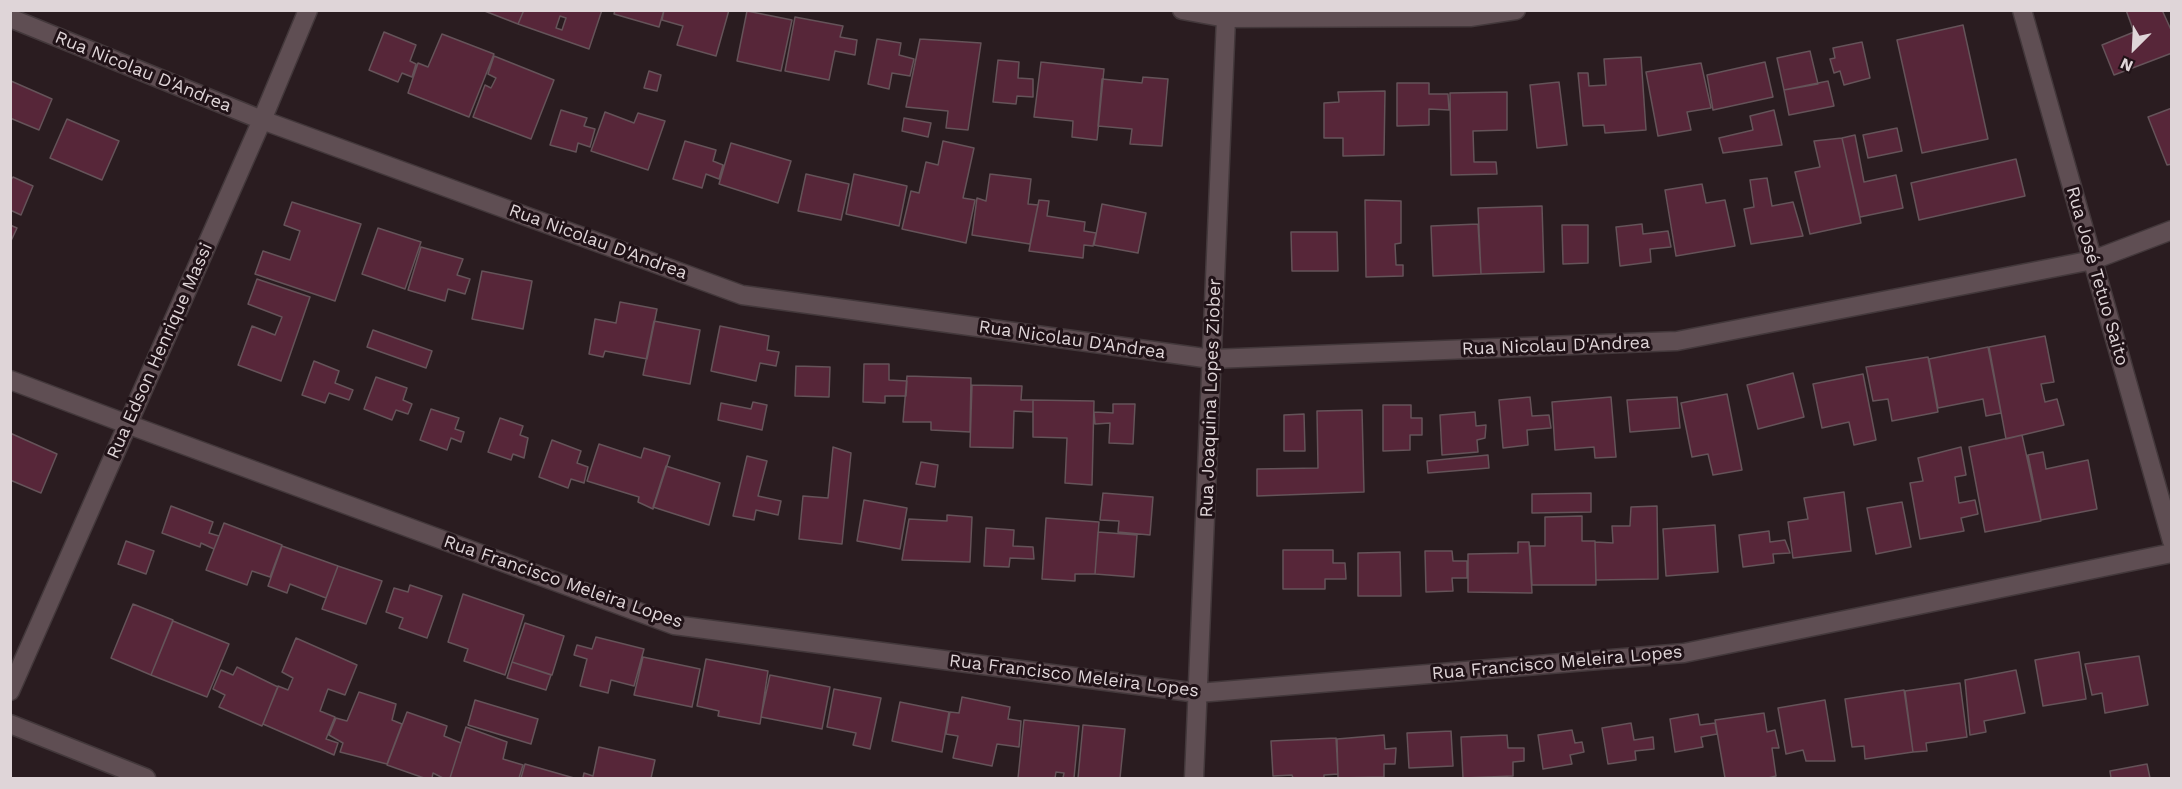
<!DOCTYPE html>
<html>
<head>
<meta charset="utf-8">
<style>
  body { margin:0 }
  #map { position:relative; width:2182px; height:789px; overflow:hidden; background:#2a1c20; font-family:"Work Sans",sans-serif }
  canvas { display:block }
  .frame { position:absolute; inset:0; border:12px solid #dfd5d8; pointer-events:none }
  .north { position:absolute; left:2104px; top:18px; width:60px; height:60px; -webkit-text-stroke:4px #201217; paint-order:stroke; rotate:204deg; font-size:16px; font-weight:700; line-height:24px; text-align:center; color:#dfd5d8 }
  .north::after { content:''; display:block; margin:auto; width:21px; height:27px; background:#dfd5d8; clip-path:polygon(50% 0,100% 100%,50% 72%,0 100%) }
</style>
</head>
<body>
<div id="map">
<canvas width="2182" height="789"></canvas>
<div class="frame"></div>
<div class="north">N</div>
</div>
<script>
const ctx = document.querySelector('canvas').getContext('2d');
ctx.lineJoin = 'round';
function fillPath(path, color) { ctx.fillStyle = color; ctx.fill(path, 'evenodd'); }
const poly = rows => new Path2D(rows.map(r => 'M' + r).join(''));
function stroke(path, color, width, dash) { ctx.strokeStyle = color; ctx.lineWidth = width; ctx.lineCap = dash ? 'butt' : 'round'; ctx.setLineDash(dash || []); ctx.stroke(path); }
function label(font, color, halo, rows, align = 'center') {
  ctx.font = font + ' "Work Sans",sans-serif'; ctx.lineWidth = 6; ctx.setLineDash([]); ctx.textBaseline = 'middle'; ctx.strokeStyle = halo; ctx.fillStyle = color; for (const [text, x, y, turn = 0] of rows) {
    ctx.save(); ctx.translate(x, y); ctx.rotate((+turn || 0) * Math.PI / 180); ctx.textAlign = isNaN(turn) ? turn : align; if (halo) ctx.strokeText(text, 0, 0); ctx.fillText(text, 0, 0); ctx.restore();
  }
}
const building = poly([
  [482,10,524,10,518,24,482,10],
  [524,10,602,10,589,49,518,24,524,10],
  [615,10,664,10,659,27,614,14,615,10],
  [664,10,729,10,716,56,677,45,683,26,662,20,664,10],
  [2126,10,2162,10,2172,32,2172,53,2114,75,2102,45,2134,32,2126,10],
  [747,11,792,20,781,71,737,61,747,11],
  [560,16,566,18,562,30,556,28,560,16],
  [795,17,843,26,840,37,857,40,855,55,835,51,829,80,785,71,795,17],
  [1963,25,1988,139,1922,153,1897,40,1963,25],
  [384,32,416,45,410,61,416,64,412,77,402,73,398,82,369,70,384,32],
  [442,34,494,54,469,117,408,93,418,63,428,67,442,34],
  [877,39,901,43,899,55,914,59,910,76,892,73,889,89,868,84,877,39],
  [920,39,981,43,968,130,946,128,948,111,906,107,920,39],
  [1862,42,1870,78,1844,85,1840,71,1834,73,1830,59,1835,58,1833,48,1862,42],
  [1810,51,1818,84,1784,90,1777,58,1810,51],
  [494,56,554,80,531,139,473,117,485,85,491,88,496,78,488,74,494,56],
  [1641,57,1646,130,1605,133,1604,125,1583,126,1578,73,1588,73,1589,86,1606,85,1604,59,1641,57],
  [998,60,1019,62,1018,78,1033,79,1033,97,1017,96,1016,104,993,102,998,60],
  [1041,62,1104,69,1097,140,1072,137,1073,121,1034,117,1041,62],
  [1765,62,1773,97,1713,110,1707,75,1765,62],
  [1701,63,1711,108,1687,112,1691,130,1658,136,1646,72,1701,63],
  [649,71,661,75,657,91,644,88,649,71],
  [1143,77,1168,79,1162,146,1130,144,1132,129,1098,126,1102,79,1142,83,1143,77],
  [11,81,52,99,39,130,10,118,11,81],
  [1828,81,1834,106,1789,115,1784,90,1828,81],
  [1559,82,1567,145,1537,148,1530,85,1559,82],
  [1397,83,1429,83,1429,94,1448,94,1449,110,1429,109,1429,125,1397,126,1397,83],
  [1385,91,1384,155,1343,156,1343,138,1324,138,1324,103,1339,102,1338,92,1385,91],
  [1507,92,1507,130,1473,131,1474,162,1496,162,1497,174,1451,175,1450,93,1507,92],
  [2172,108,2172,164,2167,165,2148,117,2172,108],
  [561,110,587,118,584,126,595,129,590,147,578,143,576,152,550,145,561,110],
  [1774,110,1782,145,1723,153,1719,138,1753,130,1750,116,1774,110],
  [605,112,634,123,638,113,665,121,648,170,591,151,605,112],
  [904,118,931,123,928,137,902,131,904,118],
  [67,119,119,141,102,180,50,158,67,119],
  [1897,128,1902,151,1868,158,1863,135,1897,128],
  [1855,135,1864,182,1896,175,1903,208,1860,217,1842,138,1855,135],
  [1842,138,1861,223,1810,234,1795,172,1820,167,1814,141,1842,138],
  [685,141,716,150,713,161,723,165,719,179,706,174,702,188,673,179,685,141],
  [943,141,974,148,963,198,975,200,966,243,902,229,911,191,919,193,926,162,938,165,943,141],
  [731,143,791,161,778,203,719,184,731,143],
  [2016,159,2025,196,1919,220,1911,183,2016,159],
  [806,174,849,184,841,220,798,211,806,174],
  [854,174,907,186,899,226,846,214,854,174],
  [990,174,1031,179,1028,204,1038,205,1030,244,972,235,977,198,986,201,990,174],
  [13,177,33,186,21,215,10,210,10,181,13,177],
  [1767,178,1772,206,1793,202,1803,236,1751,244,1744,209,1754,207,1750,180,1767,178],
  [1702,184,1706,203,1725,200,1735,246,1676,256,1665,190,1702,184],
  [1039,200,1049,201,1047,216,1085,222,1084,231,1096,233,1093,246,1084,245,1083,258,1029,251,1039,200],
  [1365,200,1401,201,1401,243,1395,244,1396,265,1403,265,1403,276,1366,277,1365,200],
  [292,202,361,224,335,301,255,274,263,251,290,260,300,231,284,225,292,202],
  [1102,204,1146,213,1138,253,1094,245,1102,204],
  [1542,206,1544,272,1481,274,1478,208,1542,206],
  [1478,224,1481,274,1433,276,1431,226,1478,224],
  [1642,224,1643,234,1668,231,1671,247,1650,249,1651,262,1620,266,1616,227,1642,224],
  [10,225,17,228,10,243,10,225],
  [1562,225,1588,225,1588,263,1563,264,1562,225],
  [378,228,421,242,405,289,362,274,378,228],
  [1291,232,1337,232,1338,271,1292,271,1291,232],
  [421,247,463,259,457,275,470,279,465,294,448,289,445,301,408,290,421,247],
  [482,271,532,281,523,329,472,319,482,271],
  [257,279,310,297,281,381,238,365,252,326,275,335,282,317,248,304,257,279],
  [620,302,657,309,647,359,605,351,603,357,589,354,595,319,616,323,620,302],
  [654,321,700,330,690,384,643,375,654,321],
  [720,326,769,336,767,350,779,352,776,366,760,363,756,381,711,371,720,326],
  [373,330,432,351,426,368,367,347,373,330],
  [2045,336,2054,382,2041,384,2045,402,2057,399,2064,425,2006,439,1989,347,2045,336],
  [1988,347,2001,413,1986,416,1983,399,1938,408,1929,359,1988,347],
  [1928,357,1938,412,1892,421,1888,399,1873,401,1866,367,1928,357],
  [314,361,339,371,335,383,353,390,349,400,329,393,325,403,302,395,314,361],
  [864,364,889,364,889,380,907,381,906,396,885,396,885,403,863,402,864,364],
  [796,366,830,367,829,397,795,396,796,366],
  [1793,373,1804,417,1758,429,1747,385,1793,373],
  [1863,374,1876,440,1854,445,1849,422,1822,428,1813,384,1863,374],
  [907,376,971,378,970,432,931,430,931,422,903,422,907,376],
  [376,377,407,388,403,400,412,404,408,414,396,410,392,420,364,409,376,377],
  [972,385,1022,386,1021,400,1033,400,1033,412,1014,411,1013,448,970,447,972,385],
  [1727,394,1742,470,1713,475,1708,454,1692,457,1681,403,1727,394],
  [1530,397,1532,416,1549,415,1551,428,1527,430,1528,445,1503,448,1499,400,1530,397],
  [1611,397,1616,457,1595,458,1594,447,1555,450,1552,402,1611,397],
  [1677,397,1680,428,1630,432,1627,400,1677,397],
  [1033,400,1094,401,1092,485,1065,483,1067,438,1033,437,1033,400],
  [753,402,767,405,762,430,718,420,721,403,751,409,753,402],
  [1113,404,1135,404,1133,444,1109,443,1110,423,1095,424,1094,412,1113,413,1113,404],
  [1383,405,1411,405,1411,418,1422,418,1422,435,1410,435,1410,450,1383,451,1383,405],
  [431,409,459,418,455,429,464,432,461,442,451,438,447,450,420,440,431,409],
  [1362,410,1364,492,1257,496,1257,469,1318,468,1317,411,1362,410],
  [1475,412,1476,426,1486,425,1485,438,1477,440,1478,452,1442,455,1440,415,1475,412],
  [1304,414,1305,451,1284,451,1284,415,1304,414],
  [500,418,523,426,520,435,528,438,524,458,513,454,511,460,488,452,500,418],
  [10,433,57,454,41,493,10,480,10,433],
  [2022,435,2041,521,1985,532,1969,447,2022,435],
  [552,440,581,451,577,463,588,467,584,483,571,479,568,488,539,477,552,440],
  [599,444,641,458,644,448,670,456,653,509,638,502,639,497,587,481,599,444],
  [833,447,851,453,842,544,799,539,803,496,828,498,833,447],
  [1961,447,1966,475,1955,477,1959,503,1975,500,1978,514,1961,518,1964,531,1920,539,1910,483,1923,481,1918,458,1961,447],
  [2043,452,2046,469,2088,460,2097,509,2041,520,2028,455,2043,452],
  [1488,455,1489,468,1428,473,1427,461,1488,455],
  [747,456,767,461,758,496,781,501,778,515,756,510,754,520,733,516,747,456],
  [921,462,938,465,935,487,916,484,921,462],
  [666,466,720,483,709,525,653,507,666,466],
  [1844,492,1851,551,1793,558,1788,522,1808,519,1804,498,1844,492],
  [1103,493,1153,497,1150,535,1118,532,1119,521,1100,520,1103,493],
  [1591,493,1591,512,1532,513,1532,494,1591,493],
  [864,500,907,508,900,549,857,541,864,500],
  [1902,502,1911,547,1876,554,1867,508,1902,502],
  [171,506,213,522,209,533,219,536,214,549,201,543,200,547,162,533,171,506],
  [1657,506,1658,579,1596,580,1595,542,1613,543,1612,526,1630,526,1631,507,1657,506],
  [947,515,972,517,970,562,902,560,909,519,947,521,947,515],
  [1582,516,1582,541,1595,541,1596,585,1532,585,1530,546,1545,546,1545,517,1582,516],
  [1046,518,1099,522,1095,574,1075,574,1075,581,1042,579,1046,518],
  [224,523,282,545,270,577,252,571,247,585,206,570,224,523],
  [1715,525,1718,572,1666,576,1663,529,1715,525],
  [986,528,1014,530,1013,546,1033,547,1034,559,1010,558,1009,567,984,566,986,528],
  [1769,531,1770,542,1785,540,1790,553,1773,554,1774,563,1743,567,1739,535,1769,531],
  [1098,532,1137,535,1134,577,1095,574,1098,532],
  [126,541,154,551,146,574,118,564,126,541],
  [1518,542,1529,542,1532,593,1468,592,1468,554,1518,553,1518,542],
  [282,546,338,566,326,598,290,584,287,593,268,586,282,546],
  [1283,550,1333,550,1333,563,1345,563,1346,579,1325,579,1325,589,1283,589,1283,550],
  [1425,551,1452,551,1453,561,1467,561,1467,578,1452,578,1453,591,1426,592,1425,551],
  [1400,552,1401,596,1358,596,1358,553,1400,552],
  [338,566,382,581,366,624,322,609,338,566],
  [410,585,442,596,427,638,399,628,403,618,386,612,394,588,408,592,410,585],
  [463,594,524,615,505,675,464,661,468,649,448,642,463,594],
  [133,604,173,620,151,675,111,658,133,604],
  [173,621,229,644,207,697,151,675,173,621],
  [525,623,564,636,552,675,512,662,525,623],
  [596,637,644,649,634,686,611,680,608,693,580,686,587,659,574,655,577,645,592,649,596,637],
  [296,638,357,665,345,695,328,689,320,711,335,717,326,739,338,743,334,755,263,724,278,686,288,690,293,678,282,672,296,638],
  [2079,652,2086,699,2043,706,2035,660,2079,652],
  [2139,656,2148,705,2105,713,2102,693,2092,695,2085,664,2139,656],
  [643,657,700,669,692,707,634,695,643,657],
  [706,659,768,671,760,724,718,716,719,711,697,706,706,659],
  [512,662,551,675,546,690,507,678,512,662],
  [237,667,278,687,262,726,219,707,225,695,213,689,221,670,233,675,237,667],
  [2016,670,2025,713,1984,721,1986,732,1970,735,1965,680,2016,670],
  [770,675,830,687,822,729,761,717,770,675],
  [1960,683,1967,737,1926,743,1927,751,1913,752,1905,691,1960,683],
  [834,689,881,698,870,749,853,745,856,733,827,727,834,689],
  [1904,690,1913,752,1865,759,1864,746,1852,747,1845,699,1904,690],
  [359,692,396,704,392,720,402,724,387,764,340,752,343,743,329,735,336,718,347,721,359,692],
  [962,697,1010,707,1008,719,1021,721,1019,747,997,744,992,766,953,758,958,736,946,734,950,712,959,713,962,697],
  [475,700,538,719,531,744,468,725,475,700],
  [1825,700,1835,761,1806,761,1803,750,1786,754,1778,708,1825,700],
  [900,702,949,712,942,752,892,741,900,702],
  [407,712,447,726,444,736,461,743,450,778,443,778,433,773,432,778,424,778,387,765,407,712],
  [1764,713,1767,732,1775,730,1779,748,1772,748,1776,776,1768,778,1725,778,1715,720,1764,713],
  [1698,714,1700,725,1715,723,1717,734,1701,737,1703,747,1675,752,1670,719,1698,714],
  [1024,720,1079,726,1074,778,1063,778,1064,773,1056,772,1055,778,1018,778,1024,720],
  [1631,723,1634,740,1653,737,1654,749,1635,751,1636,760,1608,764,1602,728,1631,723],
  [1083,725,1125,729,1120,778,1078,778,1083,725],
  [466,727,507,742,503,759,523,765,519,778,450,778,466,727],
  [1572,730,1575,743,1582,742,1584,752,1570,755,1572,764,1543,769,1538,735,1572,730],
  [1451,731,1453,766,1409,768,1407,733,1451,731],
  [1384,735,1385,749,1396,748,1395,764,1384,764,1384,777,1338,778,1337,739,1384,735],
  [1507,735,1508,748,1524,748,1524,761,1513,762,1513,776,1463,778,1461,737,1507,735],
  [1336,738,1338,774,1324,775,1324,778,1293,778,1292,775,1273,776,1271,741,1336,738],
  [599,747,655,760,651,778,583,778,584,773,593,776,599,747],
  [525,764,574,778,521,778,525,764],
  [2147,764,2150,778,2111,778,2110,771,2147,764]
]);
fillPath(building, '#572639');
stroke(building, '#655359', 1.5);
const minor = poly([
  [1182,10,1226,18,1470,17,1516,10],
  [2022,10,2172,541],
  [10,18,262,120,742,295,1212,359,1677,341,2093,260,2172,230],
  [10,380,127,424,674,625,1198,693,1684,653,2172,553],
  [10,691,262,120,308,10],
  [10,724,146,778],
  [1194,778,1226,18]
]);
stroke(minor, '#43383b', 21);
stroke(minor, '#5f4e53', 18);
label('18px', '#dfd5d8', '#201217', [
  ["Rua Nicolau D'Andrea",143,72,22],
  ["Rua Nicolau D'Andrea",598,242,20],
  ["Rua José Tetuo Saito",2097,276,74],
  ["Rua Nicolau D'Andrea",1072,340,8],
  ["Rua Nicolau D'Andrea",1556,346,-2],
  ["Rua Edson Henrique Massi",160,351,-66],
  ["Rua Joaquina Lopes Ziober",1211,398,-88],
  ["Rua Francisco Meleira Lopes",563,582,19],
  ["Rua Francisco Meleira Lopes",1557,663,-5],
  ["Rua Francisco Meleira Lopes",1074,676,7]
]);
</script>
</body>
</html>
